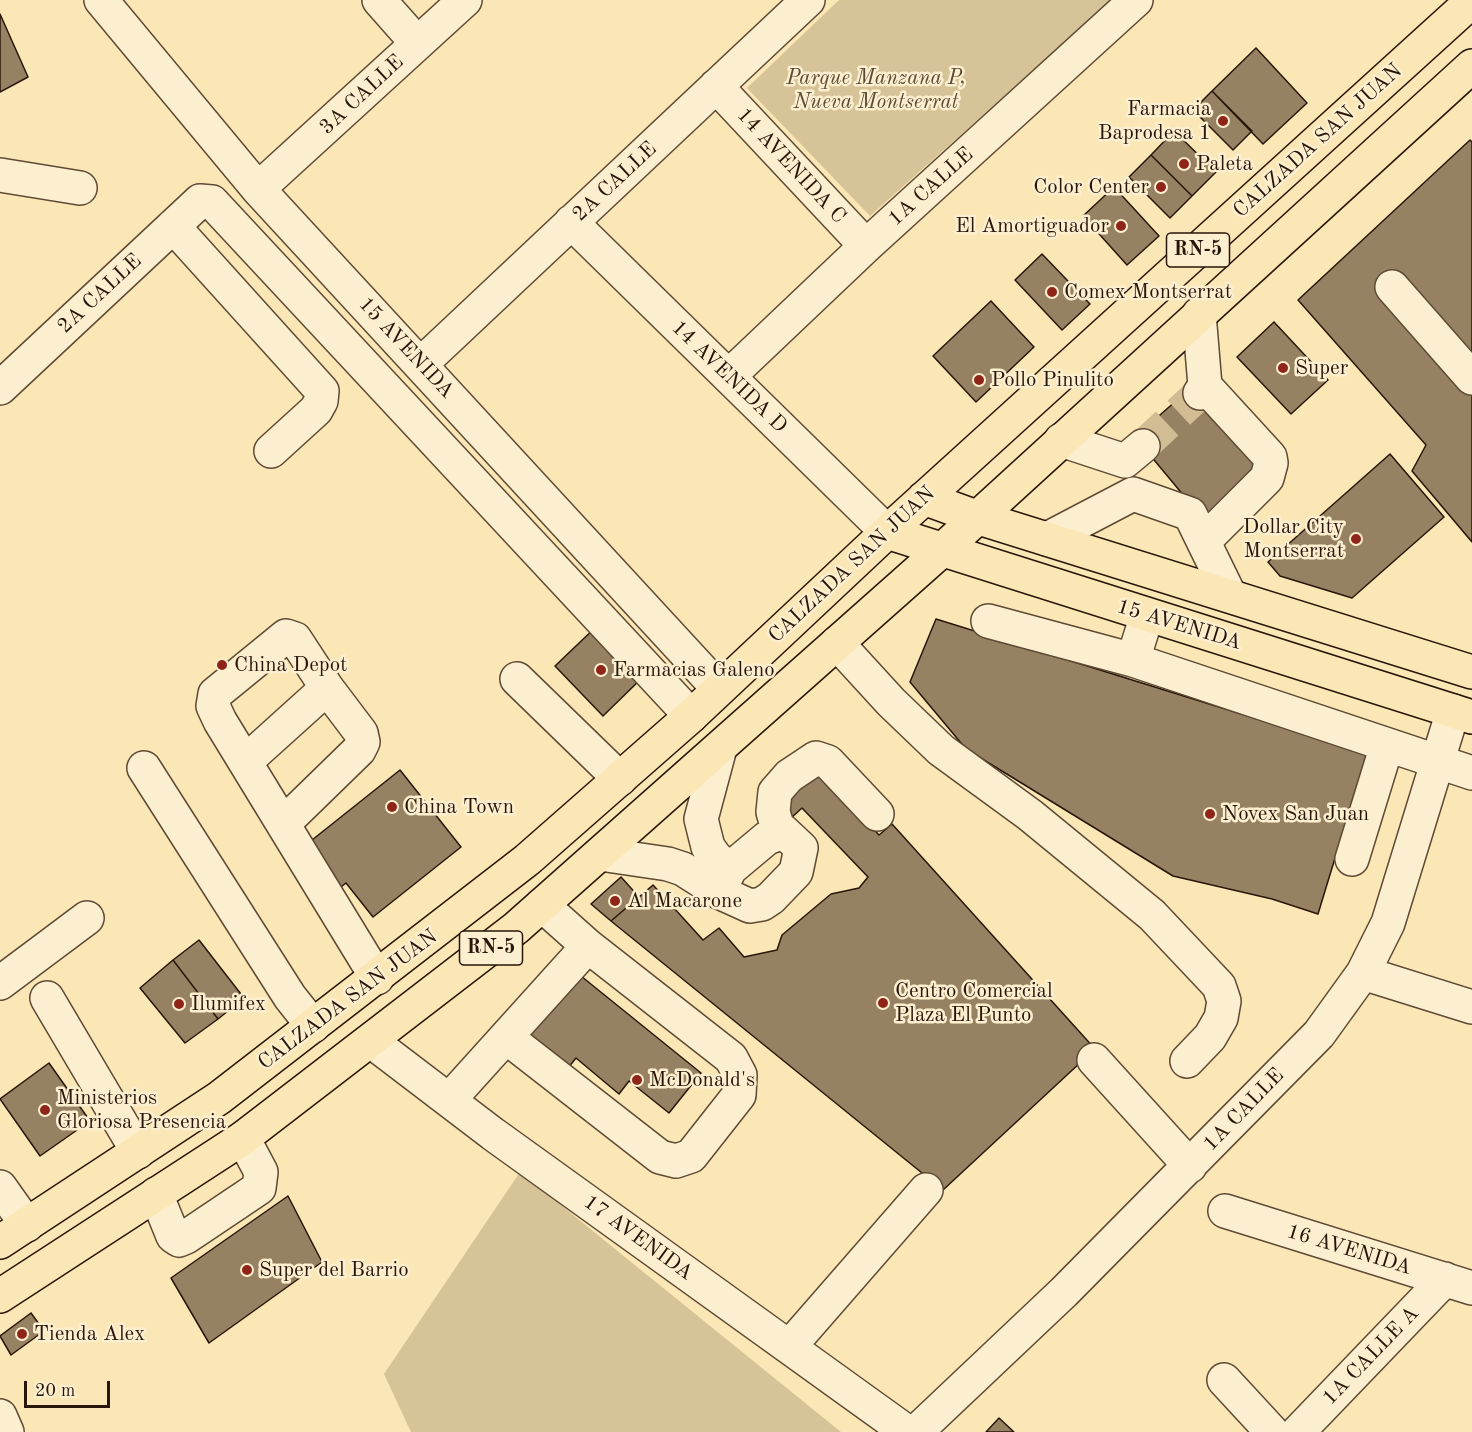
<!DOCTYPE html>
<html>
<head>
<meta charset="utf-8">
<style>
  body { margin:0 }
  #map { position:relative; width:1472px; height:1432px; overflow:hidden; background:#fbe6b5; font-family:"Old Standard TT",serif }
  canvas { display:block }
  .scale { position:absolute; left:24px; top:1381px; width:86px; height:27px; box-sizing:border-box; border:3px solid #29160a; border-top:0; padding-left:8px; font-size:18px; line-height:21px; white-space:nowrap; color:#29160a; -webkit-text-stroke:4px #fcefcf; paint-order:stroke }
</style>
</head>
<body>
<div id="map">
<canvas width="1472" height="1432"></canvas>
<div class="scale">20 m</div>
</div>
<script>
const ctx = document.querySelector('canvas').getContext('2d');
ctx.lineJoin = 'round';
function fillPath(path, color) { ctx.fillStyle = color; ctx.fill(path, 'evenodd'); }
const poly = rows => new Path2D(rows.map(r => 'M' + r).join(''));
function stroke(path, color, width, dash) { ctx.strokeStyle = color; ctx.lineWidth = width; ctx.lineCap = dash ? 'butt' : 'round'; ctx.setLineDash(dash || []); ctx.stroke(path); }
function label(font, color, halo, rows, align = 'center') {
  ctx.font = font + ' "Old Standard TT",serif'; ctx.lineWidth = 5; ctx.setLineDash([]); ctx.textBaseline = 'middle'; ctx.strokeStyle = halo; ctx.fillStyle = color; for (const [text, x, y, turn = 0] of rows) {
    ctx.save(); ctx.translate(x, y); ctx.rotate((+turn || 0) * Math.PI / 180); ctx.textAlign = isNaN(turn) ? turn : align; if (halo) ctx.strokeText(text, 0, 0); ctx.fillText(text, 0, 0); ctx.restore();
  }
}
fillPath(poly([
  [839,0,1111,0,870,216,747,88],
  [520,1172,841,1432,411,1432,384,1374]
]), '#d7c398');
const building = poly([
  [0,14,28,77,0,92,0,14],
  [1256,48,1307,103,1263,144,1212,91,1256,48],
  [1212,91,1252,131,1233,150,1193,110,1212,91],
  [1174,131,1216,172,1192,196,1151,155,1174,131],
  [1470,140,1472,142,1472,542,1412,471,1426,445,1298,300,1470,140],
  [1151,155,1192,196,1170,218,1129,177,1151,155],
  [1114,187,1159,236,1127,265,1083,216,1114,187],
  [1042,254,1090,304,1062,330,1015,280,1042,254],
  [991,301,1034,347,976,402,933,356,991,301],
  [1274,322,1328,380,1291,414,1237,357,1274,322],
  [1194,385,1267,465,1204,520,1135,437,1194,385],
  [1390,454,1444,517,1352,598,1280,576,1268,562,1390,454],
  [936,619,1367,753,1318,914,1272,899,1173,876,966,749,910,682,936,619],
  [599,624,646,674,603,716,555,666,599,624],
  [400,770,461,847,373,917,346,883,341,887,307,844,400,770],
  [821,772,879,835,892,824,1095,1049,943,1190,611,921,653,885,703,940,719,928,744,957,777,950,782,935,831,894,859,888,868,877,802,808,790,819,777,806,821,772],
  [621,877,639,897,611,921,591,904,621,877],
  [199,940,244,998,218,1019,173,960,199,940],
  [173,960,218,1019,185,1043,140,988,173,960],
  [576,972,701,1073,669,1113,629,1081,619,1094,576,1058,568,1068,526,1035,576,972],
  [49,1063,90,1121,40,1156,0,1099,49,1063],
  [288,1196,322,1262,209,1343,171,1278,288,1196],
  [31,1313,44,1331,11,1355,0,1336,31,1313],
  [999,1418,1014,1432,986,1432,999,1418]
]);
fillPath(building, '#968263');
stroke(building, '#29160a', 1.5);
stroke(poly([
  [1143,446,1200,393]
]), '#d1bc93', 33, [33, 16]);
const minor = poly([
  [101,0,258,189,719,689],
  [379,0,417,43],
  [716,86,866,246],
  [0,175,80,188],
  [258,189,465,0],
  [571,222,887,532],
  [173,226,322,391,321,401,316,410,271,451],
  [1392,287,1472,378],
  [1199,314,1205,386,1200,393],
  [421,364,808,0],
  [729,376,866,246,1136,0],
  [0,388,200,201,212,202,691,716],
  [1061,440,1125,461,1143,446],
  [1047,539,1133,494,1190,514,1230,596],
  [1204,541,1267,478,1271,463,1270,457,1205,386],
  [988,621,1133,660,1472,773],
  [837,643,891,702,941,750,1030,815,1152,915,1219,986,1224,1001,1221,1018,1210,1037,1187,1061],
  [1133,660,1147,615],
  [517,679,620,779],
  [327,688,295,639,286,636,215,694,213,706,220,721,377,978],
  [720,748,701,819,708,847,716,858,730,869],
  [245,762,327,688,361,733,363,742,359,750,283,824],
  [144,768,290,997,313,1026],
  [779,832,773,812,775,792,789,776,816,758,828,762,877,814],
  [600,854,668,864,683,869,719,892,750,906,762,904,771,898,796,872,801,848,784,832,767,838,730,869,719,892],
  [1352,859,1387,745],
  [1363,973,1472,1007],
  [0,983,87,918],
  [47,998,138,1152],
  [506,1037,660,1157,676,1161,691,1156,739,1095,740,1075,731,1058,588,946,542,905],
  [371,1041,493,1134,907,1432],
  [1094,1060,1190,1166],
  [449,1100,588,946],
  [0,1187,27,1225],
  [156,1194,173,1236,179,1240,186,1237,259,1188,261,1172,243,1138],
  [1225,1211,1472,1288],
  [790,1346,926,1190],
  [1224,1380,1272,1432],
  [0,1416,7,1432],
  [916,1432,1064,1292,1319,1034,1363,973,1388,923,1453,711],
  [1298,1432,1445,1279]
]);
const major = poly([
  [924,498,976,517,1472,672],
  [887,532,1472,717],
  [0,1242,219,1098,527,860,691,716,887,532,1472,1],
  [0,1296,243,1138,516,928,942,550,1472,66]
]);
stroke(minor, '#5e4a35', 36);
stroke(major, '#29160a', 36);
stroke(minor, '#fcefcf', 33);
stroke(major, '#fbe6b5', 33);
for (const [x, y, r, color] of [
  [1223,121,6,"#8f2418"],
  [1184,164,6,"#8f2418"],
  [1161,187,6,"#8f2418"],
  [1121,226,6,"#8f2418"],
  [1052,292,6,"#8f2418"],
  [1283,368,6,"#8f2418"],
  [979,380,6,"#8f2418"],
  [1356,539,6,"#8f2418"],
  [222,665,6,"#8f2418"],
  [601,670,6,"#8f2418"],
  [392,807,6,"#8f2418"],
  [1210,814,6,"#8f2418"],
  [615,901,6,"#8f2418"],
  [883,1003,6,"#8f2418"],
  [179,1004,6,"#8f2418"],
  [637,1080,6,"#8f2418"],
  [45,1110,6,"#8f2418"],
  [247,1270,6,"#8f2418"],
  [22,1334,6,"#8f2418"]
]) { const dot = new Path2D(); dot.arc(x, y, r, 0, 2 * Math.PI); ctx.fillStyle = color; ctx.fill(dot); stroke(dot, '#fcefcf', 2); }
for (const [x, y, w] of [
  [1198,250,63],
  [491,948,63]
]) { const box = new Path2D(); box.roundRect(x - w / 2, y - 17, w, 34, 4.5); ctx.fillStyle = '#fcefcf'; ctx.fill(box); stroke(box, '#29160a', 1.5); }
label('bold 20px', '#29160a', null, [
  ["RN-5",1198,250],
  ["RN-5",491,948]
]);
label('italic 21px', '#5d4a35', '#fcefcf', [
  ["Parque Manzana P,",876,78],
  ["Nueva Montserrat",876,102]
]);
label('21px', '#29160a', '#fcefcf', [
  ["3A CALLE",362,95,-43],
  ["CALZADA SAN JUAN",1318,141,-42],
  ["14 AVENIDA C",791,166,47],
  ["2A CALLE",615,182,-43],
  ["1A CALLE",931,187,-42],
  ["2A CALLE",100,294,-43],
  ["15 AVENIDA",406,348,47],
  ["14 AVENIDA D",729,377,44],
  ["CALZADA SAN JUAN",852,565,-43],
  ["15 AVENIDA",1179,625,17],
  ["CALZADA SAN JUAN",348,1000,-37],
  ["1A CALLE",1244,1110,-46],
  ["17 AVENIDA",638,1238,36],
  ["16 AVENIDA",1349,1250,17],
  ["1A CALLE A",1371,1356,-46]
]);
label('21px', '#29160a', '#fcefcf', [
  ["Farmacia",1211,109,"right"],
  ["Baprodesa 1",1211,133,"right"],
  ["Paleta",1196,164],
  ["Color Center",1149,187,"right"],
  ["El Amortiguador",1109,226,"right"],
  ["Comex Montserrat",1064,292],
  ["Super",1295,368],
  ["Pollo Pinulito",991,380],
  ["Dollar City",1344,527,"right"],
  ["Montserrat",1344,551,"right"],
  ["China Depot",234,665],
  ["Farmacias Galeno",613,670],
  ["China Town",404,807],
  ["Novex San Juan",1222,814],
  ["Al Macarone",627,901],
  ["Centro Comercial",895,991],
  ["Plaza El Punto",895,1015],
  ["Ilumifex",191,1004],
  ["McDonald's",649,1080],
  ["Ministerios",57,1098],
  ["Gloriosa Presencia",57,1122],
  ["Super del Barrio",259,1270],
  ["Tienda Alex",34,1334]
], 'left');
</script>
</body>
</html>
